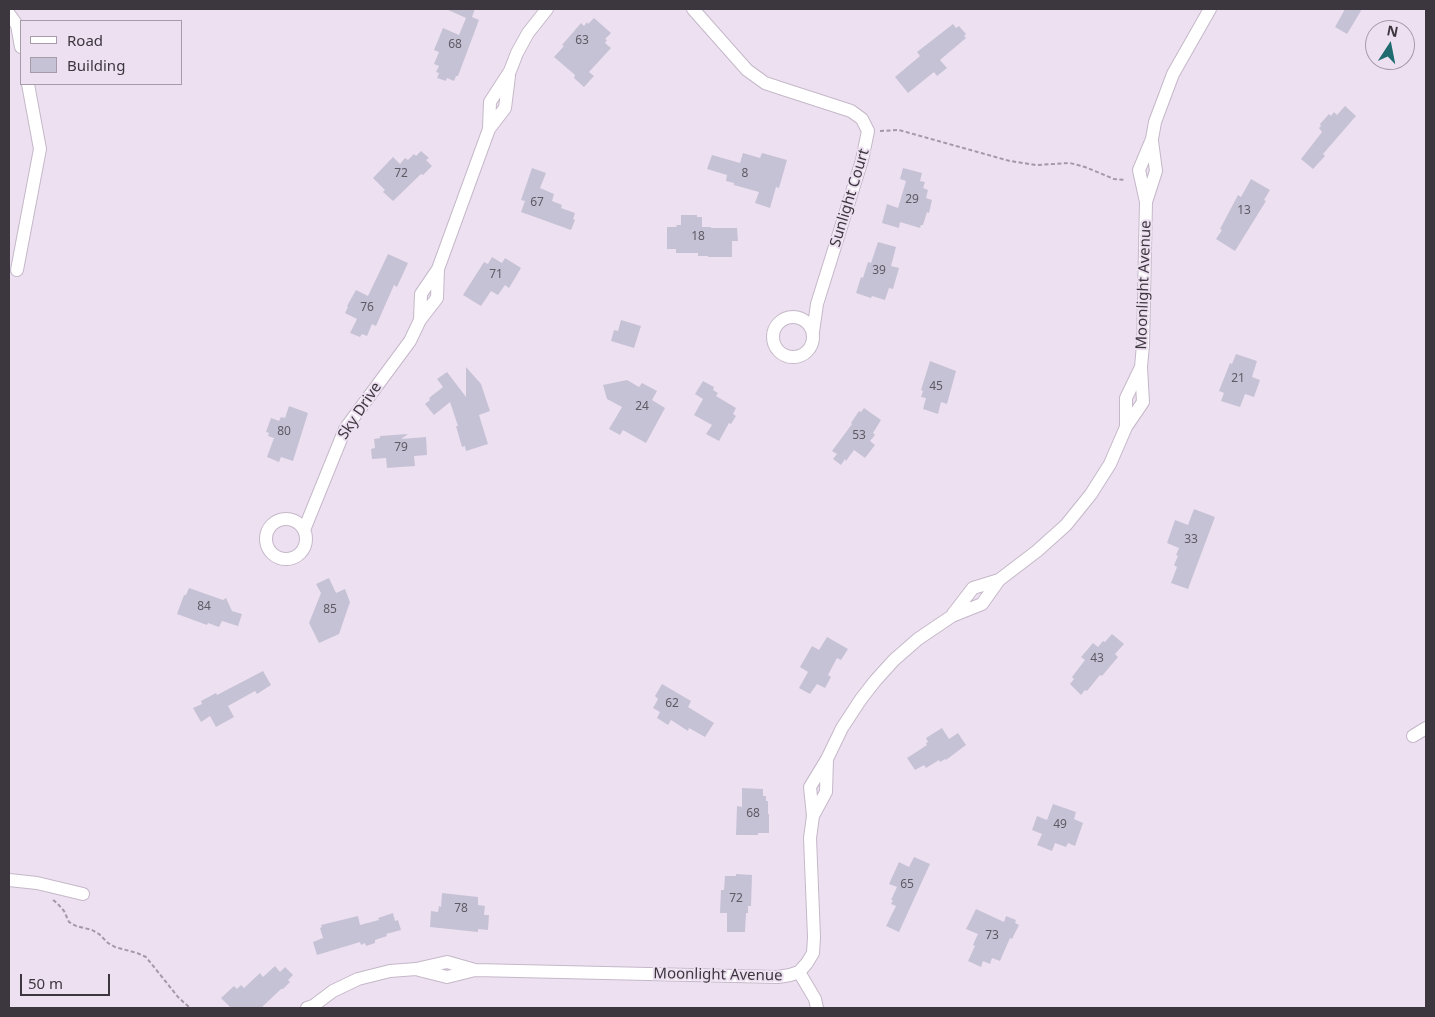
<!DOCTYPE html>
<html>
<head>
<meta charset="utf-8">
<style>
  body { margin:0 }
  #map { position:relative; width:1435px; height:1017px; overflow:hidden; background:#ede0f1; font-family:"Noto Sans",sans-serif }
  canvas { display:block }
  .frame { position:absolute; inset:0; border:10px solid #3c373e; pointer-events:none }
  .legend { position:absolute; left:20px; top:20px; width:162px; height:65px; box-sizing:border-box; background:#ede0f1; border:1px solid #a69ca9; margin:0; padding:6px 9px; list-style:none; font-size:15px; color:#3c373e }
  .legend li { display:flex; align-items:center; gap:10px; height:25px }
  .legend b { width:25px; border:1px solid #a69ca9 }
  .north { position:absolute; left:1365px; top:20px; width:50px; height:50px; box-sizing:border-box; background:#ede0f1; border:1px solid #a69ca9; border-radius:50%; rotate:11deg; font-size:14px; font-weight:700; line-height:20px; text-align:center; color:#3c373e }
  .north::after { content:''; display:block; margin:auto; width:18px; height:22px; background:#1f6b6f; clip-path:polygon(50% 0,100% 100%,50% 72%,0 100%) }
  .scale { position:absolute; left:20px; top:974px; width:90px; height:22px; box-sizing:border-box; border:2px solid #3c373e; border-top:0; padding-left:6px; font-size:15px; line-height:18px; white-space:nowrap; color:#3c373e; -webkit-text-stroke:4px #ede0f1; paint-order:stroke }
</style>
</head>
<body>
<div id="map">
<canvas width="1435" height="1017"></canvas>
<div class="frame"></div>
<ul class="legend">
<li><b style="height:6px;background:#fff"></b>Road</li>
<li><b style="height:14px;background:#c6c2d5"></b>Building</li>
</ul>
<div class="north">N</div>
<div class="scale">50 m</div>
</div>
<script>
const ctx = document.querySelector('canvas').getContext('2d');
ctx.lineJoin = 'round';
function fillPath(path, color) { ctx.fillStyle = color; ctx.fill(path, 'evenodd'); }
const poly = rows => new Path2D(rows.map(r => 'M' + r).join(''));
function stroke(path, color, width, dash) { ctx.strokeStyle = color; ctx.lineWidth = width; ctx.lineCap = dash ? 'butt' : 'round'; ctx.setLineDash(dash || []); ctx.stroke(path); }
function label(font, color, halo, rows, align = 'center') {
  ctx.font = font + ' "Noto Sans",sans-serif'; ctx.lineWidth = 4; ctx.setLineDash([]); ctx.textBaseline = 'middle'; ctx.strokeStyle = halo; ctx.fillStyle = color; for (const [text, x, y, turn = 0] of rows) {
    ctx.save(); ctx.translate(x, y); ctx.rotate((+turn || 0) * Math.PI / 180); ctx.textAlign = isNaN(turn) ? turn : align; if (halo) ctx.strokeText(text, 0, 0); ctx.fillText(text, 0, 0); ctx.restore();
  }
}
fillPath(poly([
  [446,9,475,9,472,17,479,20,458,76,456,76,454,81,447,78,446,81,437,78,439,73,436,72,439,66,434,64,439,52,434,50,443,28,459,35,466,18],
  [1345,9,1362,9,1347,34,1335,27],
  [594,18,611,33,605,39,607,40,605,43,611,48,589,72,594,76,584,87,574,78,575,75,554,57,564,46,562,45,581,23,584,26,587,22,588,24],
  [953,24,956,28,959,26,966,34,964,36,966,38,940,60,947,68,937,76,934,72,908,93,895,77,920,56,917,52],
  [1345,106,1356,116,1323,154,1325,156,1313,169,1301,159,1322,132,1319,128,1321,126,1320,124,1329,114,1331,116,1334,112,1337,115],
  [421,151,429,158,426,160,432,166,423,175,421,174,393,201,383,192,385,190,373,178,393,157,400,164,405,158,408,160,414,154,416,156],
  [743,153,760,158,762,153,787,160,779,188,776,187,770,208,755,203,759,192,734,185,734,183,726,181,727,175,707,169,712,155,740,163],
  [532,168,546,173,540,188,554,194,552,201,562,205,561,208,575,213,573,219,575,220,571,230,521,212,525,201,521,200],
  [903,168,922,173,920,181,925,182,923,188,928,190,926,198,932,200,929,213,927,212,923,225,921,225,920,228,900,222,899,228,882,223,887,204,898,208,906,181,900,179],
  [1251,179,1270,190,1264,200,1266,201,1235,251,1216,239,1222,230,1220,229,1238,195,1241,197],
  [681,215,697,215,697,217,702,217,702,227,711,227,711,228,737,228,738,241,732,241,732,257,708,257,708,256,698,256,698,253,676,253,676,249,667,249,667,227,677,227,676,225,681,225],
  [878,242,896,247,891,266,899,268,893,289,889,288,885,300,872,296,871,298,856,293,861,277,863,278,868,262,871,263],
  [388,254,408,263,397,287,394,285,376,326,372,324,367,336,362,334,360,337,350,333,357,319,345,313,348,307,347,306,356,290,368,296],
  [492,257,502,263,505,258,521,268,509,288,505,285,498,295,491,291,481,306,463,295,484,262,488,264],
  [621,320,641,326,634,348,611,341,614,330,618,331],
  [1236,354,1257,361,1252,377,1260,380,1254,397,1245,394,1240,407,1221,401,1224,393,1219,391,1230,363,1232,364],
  [930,361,956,371,947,404,941,402,938,414,923,409,926,398,921,397,923,391,921,390],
  [466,367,481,384,490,411,479,415,488,444,466,451,465,446,462,447,456,426,458,426,450,402,434,415,425,404,430,400,429,398,443,387,437,379,447,372,466,397],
  [627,380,639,387,642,383,657,391,652,400,665,408,646,443,623,430,620,435,609,429,622,407,607,399,603,385],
  [703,381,714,387,713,390,718,393,716,396,736,408,733,414,736,416,731,424,729,423,719,441,706,434,712,425,694,415,703,399,695,394],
  [289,406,308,413,293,461,281,457,279,462,267,457,274,438,268,436,269,433,266,432,271,418,279,421,281,417,285,418],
  [864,408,881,420,873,433,875,435,870,441,875,445,865,458,854,450,846,461,845,459,841,465,833,459,837,454,832,451,852,424,851,423,859,411,861,412],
  [408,434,401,439,426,437,427,455,414,456,415,466,387,468,386,458,372,459,371,449,375,448,374,439,380,438,380,436],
  [1194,509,1215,517,1188,589,1171,583,1177,567,1174,565,1178,556,1176,555,1179,548,1167,543,1175,520,1188,525],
  [329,578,336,593,345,589,350,602,339,634,319,643,309,623,321,593,316,584],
  [189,588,223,600,226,598,232,611,242,614,238,626,222,621,219,627,208,623,207,625,177,614,184,595,186,595],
  [1112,634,1124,644,1115,654,1118,657,1102,676,1100,675,1087,691,1085,690,1081,695,1070,684,1074,679,1072,677,1085,660,1081,657,1093,643,1098,647,1103,641,1105,642],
  [827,637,848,649,841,660,837,658,828,675,831,677,825,688,817,684,810,694,799,688,808,672,800,667,812,646,819,650],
  [263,671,271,685,257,694,255,691,228,706,234,717,216,727,210,716,201,722,193,708,202,704,201,701,216,693,217,695],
  [662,684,691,701,688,707,714,723,705,737,689,728,688,731,671,720,668,725,657,718,660,712,653,708,658,699,655,696],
  [942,728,949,739,958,733,966,745,946,760,945,759,940,762,939,760,926,768,924,765,915,770,907,758,927,745,926,743,928,742,926,738],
  [742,788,763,789,763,796,766,796,766,801,768,801,768,814,769,814,769,833,758,833,758,835,736,835,737,806,742,807],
  [1053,804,1076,812,1074,819,1083,823,1075,846,1068,843,1066,847,1055,843,1052,851,1037,845,1042,834,1032,830,1037,816,1047,820],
  [914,857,930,864,899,932,886,926,896,906,891,904,893,900,891,900,897,887,889,884,899,862,909,867],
  [736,874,752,875,751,906,748,906,748,913,746,913,745,932,727,932,727,913,720,913,721,890,724,890,725,876,736,876],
  [442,893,478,897,478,905,485,906,484,915,489,915,488,930,478,929,478,932,430,927,431,911,438,912,439,906,441,907],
  [976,909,1004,922,1006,916,1016,920,1015,923,1019,925,1012,939,1010,938,1000,961,992,958,990,964,983,961,981,967,968,961,975,946,973,945,978,934,966,929],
  [393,913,395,921,398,920,401,930,386,934,387,936,375,940,375,943,366,946,365,943,361,945,360,942,317,955,313,942,323,938,320,928,322,927,321,925,358,916,360,925,379,920,378,918],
  [275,966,280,972,285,967,293,975,288,980,290,982,283,989,281,989,261,1008,231,1008,221,998,234,986,237,989,241,985,244,988,260,973,263,977]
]), '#c6c2d5');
const minor = poly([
  [693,9,747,70,765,83,780,88,851,111,862,119,868,131,862,160,817,304,813,332],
  [9,14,17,25,21,47],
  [489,129,505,108,509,76],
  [1146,202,1156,171,1152,141],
  [17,270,40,149,28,84],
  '773 337a20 20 0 1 1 40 0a20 20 0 1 1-40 0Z',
  [420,320,421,294,438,269,489,129,490,102,510,71,517,53,528,33,547,9],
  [1126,427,1126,398,1140,369],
  '266 539a20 20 0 1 1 40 0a20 20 0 1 1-40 0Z',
  [304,530,345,429,410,341,420,320,437,298,438,269],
  [953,614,973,588,999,580],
  [1413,736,1426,728],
  [813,816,826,792,827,759],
  [9,880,37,883,83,894],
  [419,970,447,977,475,970],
  [799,972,815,999,817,1008],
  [307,1008,313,1006,333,991,358,979,390,971,416,969,447,962,475,970,778,977,790,975,799,972,807,963,813,953,814,937,810,838,813,816,810,787,827,759,842,728,861,699,875,681,894,660,918,639,952,616,982,604,999,580,1037,551,1066,525,1091,494,1110,464,1126,427,1143,402,1141,367,1143,345,1146,202,1139,170,1152,139,1155,122,1173,74,1210,9]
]);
stroke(minor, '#c5b8c9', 14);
stroke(poly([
  [880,131,899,130,1010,161,1036,165,1070,163,1085,167,1114,179,1125,180],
  [53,900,57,903,64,911,69,922,76,926,92,930,99,934,108,943,115,947,137,953,146,957,178,997,190,1008]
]), '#a399a6', 2, [4, 2.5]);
stroke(minor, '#fff', 12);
label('12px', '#5e5a64', null, [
  ["63",582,41],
  ["68",455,45],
  ["72",401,174],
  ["8",745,174],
  ["29",912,200],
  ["67",537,203],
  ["13",1244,211],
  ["18",698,237],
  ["39",879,271],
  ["71",496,275],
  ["76",367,308],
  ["21",1238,379],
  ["45",936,387],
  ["24",642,407],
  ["80",284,432],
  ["53",859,436],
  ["79",401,448],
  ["33",1191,540],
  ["84",204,607],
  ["85",330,610],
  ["43",1097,659],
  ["62",672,704],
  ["68",753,814],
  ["49",1060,825],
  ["65",907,885],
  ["72",736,899],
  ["78",461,909],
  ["73",992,936]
]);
label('15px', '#3c373e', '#ede0f1', [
  ["Sunlight Court",850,198,-73],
  ["Moonlight Avenue",1144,285,-88],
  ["Sky Drive",360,411,-56],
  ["Moonlight Avenue",718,975,1]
]);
</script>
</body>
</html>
